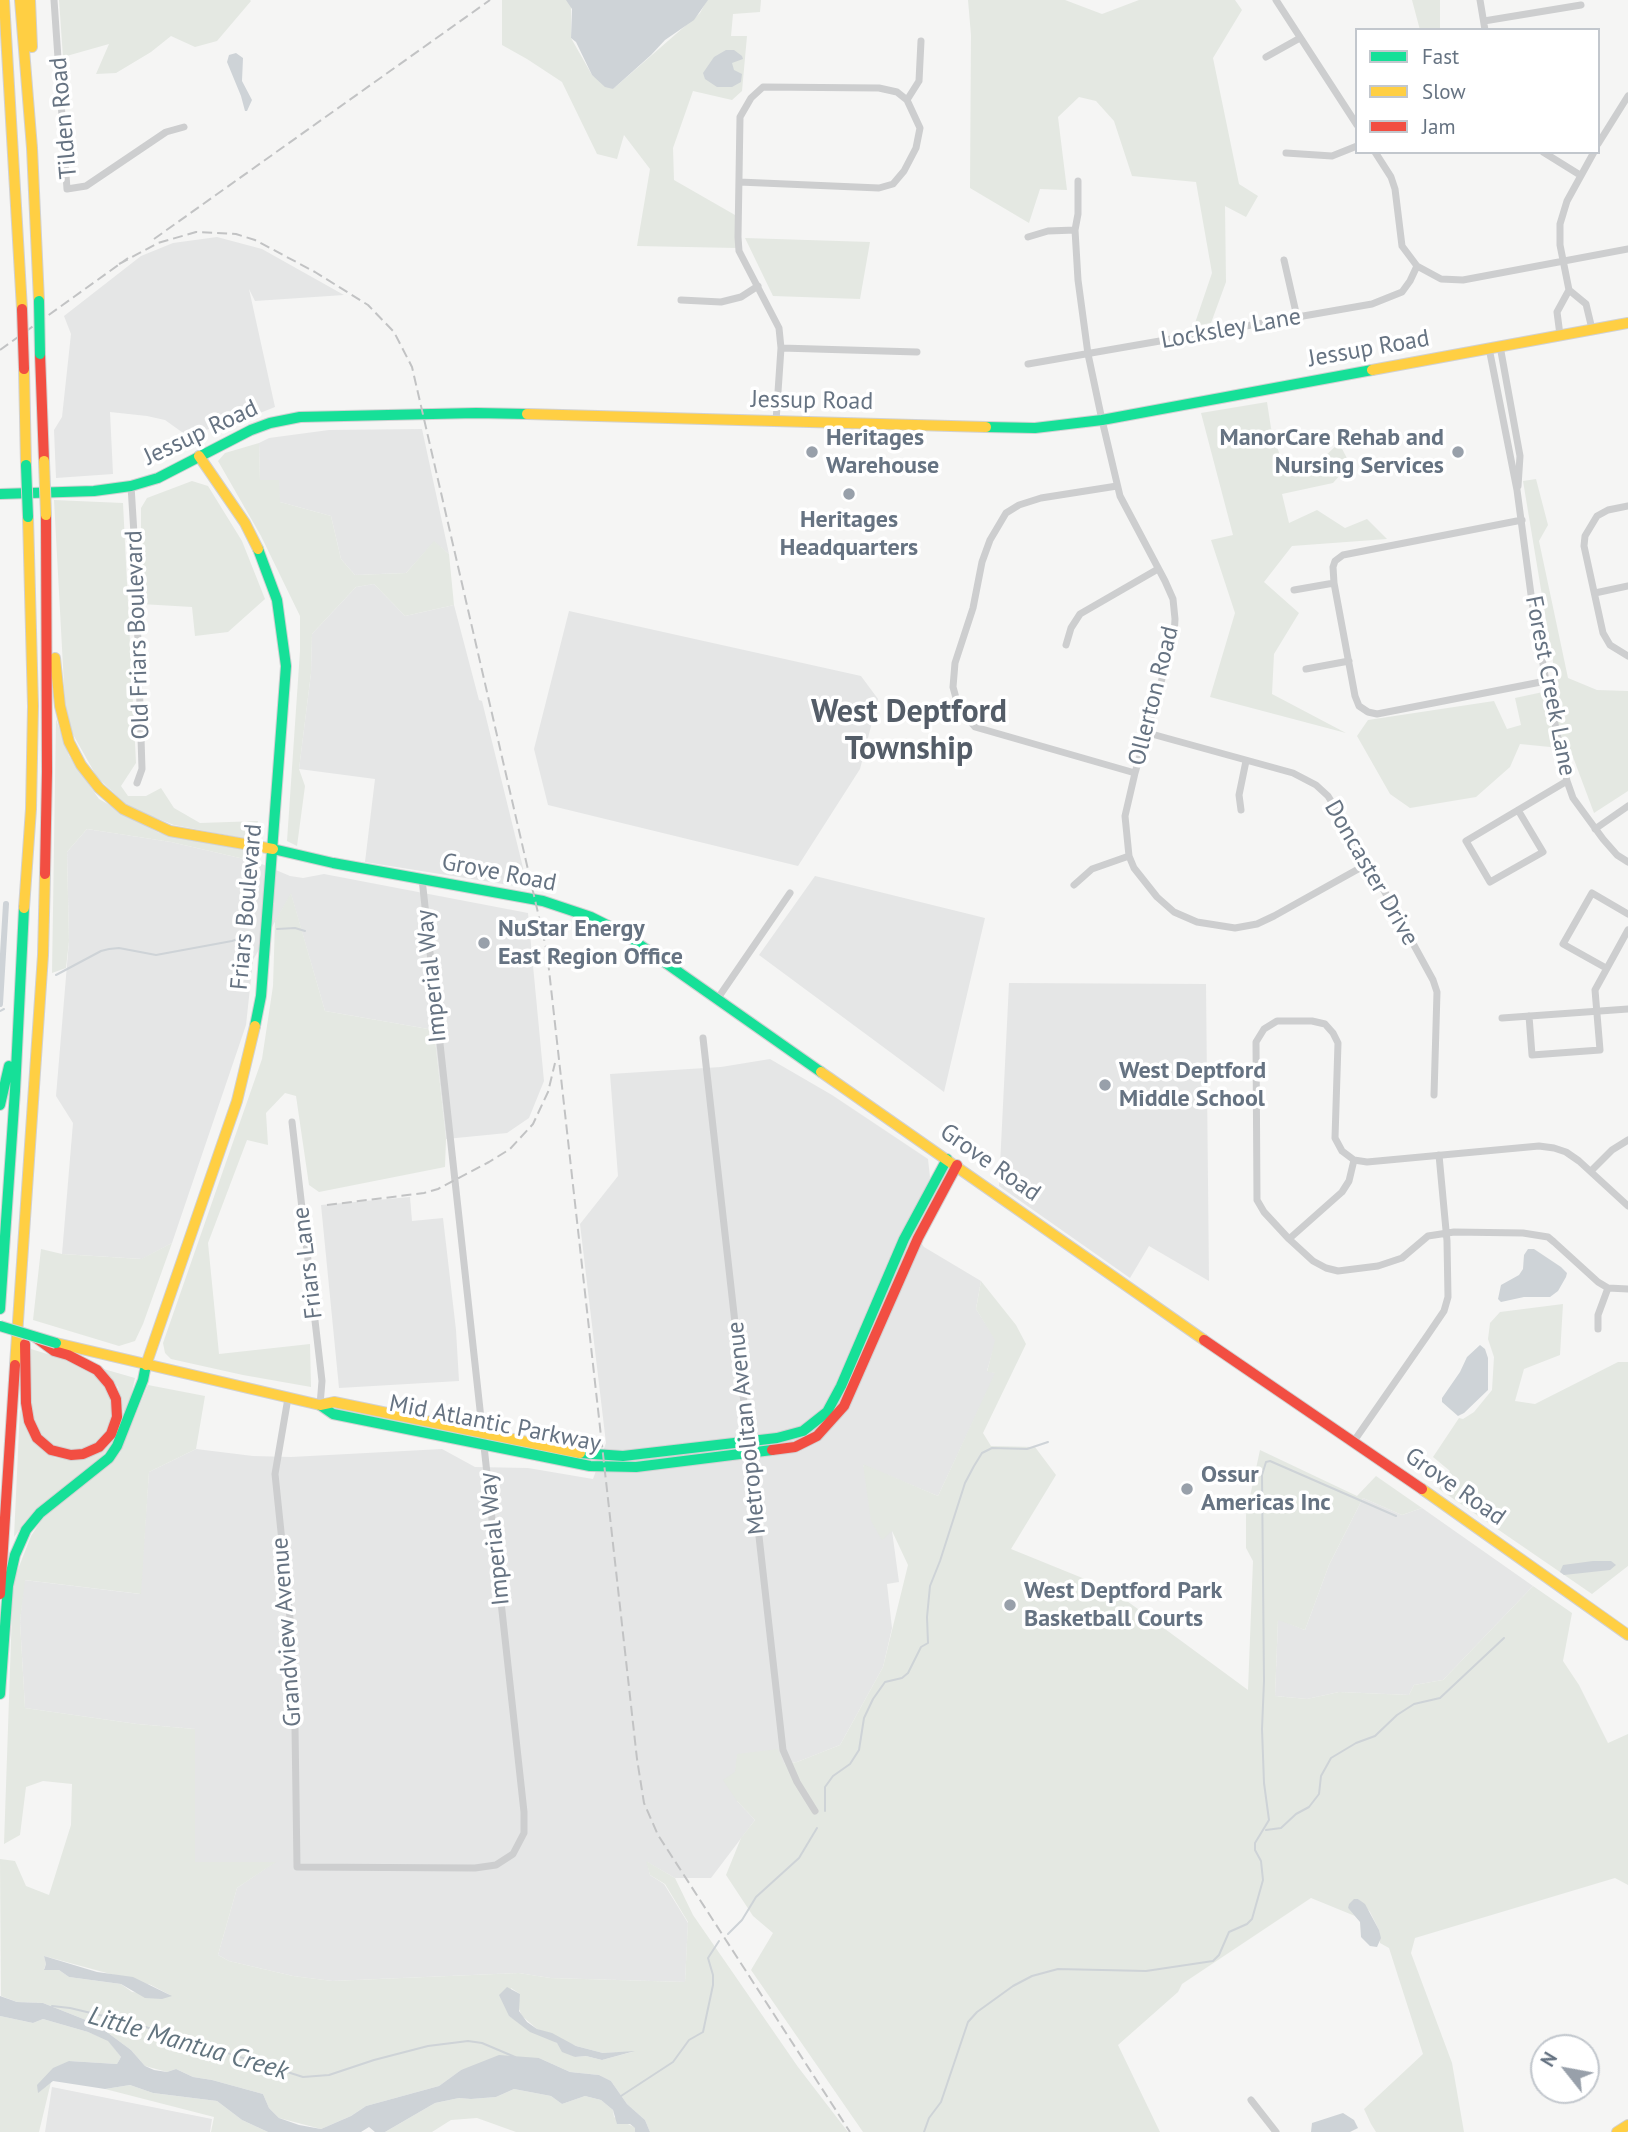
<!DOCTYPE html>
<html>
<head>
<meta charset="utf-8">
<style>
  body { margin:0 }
  #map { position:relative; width:1628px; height:2132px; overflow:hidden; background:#f5f5f4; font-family:"PT Sans",sans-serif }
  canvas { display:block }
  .legend { position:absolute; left:1355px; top:28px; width:245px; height:126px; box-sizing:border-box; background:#fff; border:2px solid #c2c7cd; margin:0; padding:9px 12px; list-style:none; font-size:21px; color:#667382 }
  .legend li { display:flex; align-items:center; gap:14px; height:35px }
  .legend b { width:35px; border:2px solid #c2c7cd }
  .north { position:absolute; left:1530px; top:2034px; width:70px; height:70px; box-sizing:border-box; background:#fff; border:2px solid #c2c7cd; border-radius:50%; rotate:301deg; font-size:19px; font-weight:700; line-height:28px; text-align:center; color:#667382 }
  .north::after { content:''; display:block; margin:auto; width:24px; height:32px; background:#98a0aa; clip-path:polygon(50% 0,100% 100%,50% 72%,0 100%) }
</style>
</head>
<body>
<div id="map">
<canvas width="1628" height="2132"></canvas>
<ul class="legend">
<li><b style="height:9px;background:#16e098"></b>Fast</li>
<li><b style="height:9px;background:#ffcf43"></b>Slow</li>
<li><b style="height:9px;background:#f24e42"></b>Jam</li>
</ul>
<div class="north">N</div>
</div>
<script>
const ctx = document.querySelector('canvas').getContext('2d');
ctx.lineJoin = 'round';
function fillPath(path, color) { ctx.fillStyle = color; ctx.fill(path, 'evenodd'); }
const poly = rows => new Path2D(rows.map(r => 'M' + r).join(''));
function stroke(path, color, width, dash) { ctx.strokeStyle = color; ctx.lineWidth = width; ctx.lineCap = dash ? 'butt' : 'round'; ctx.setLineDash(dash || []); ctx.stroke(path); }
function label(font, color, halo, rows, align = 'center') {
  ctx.font = font + ' "PT Sans",sans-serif'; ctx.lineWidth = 7; ctx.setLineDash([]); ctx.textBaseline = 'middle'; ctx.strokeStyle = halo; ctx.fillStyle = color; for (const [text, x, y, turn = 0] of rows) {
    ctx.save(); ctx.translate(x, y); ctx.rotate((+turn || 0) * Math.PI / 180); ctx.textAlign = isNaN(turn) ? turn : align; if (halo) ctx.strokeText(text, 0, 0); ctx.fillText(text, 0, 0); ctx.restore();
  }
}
fillPath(poly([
  [217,237,262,249,344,295,255,301,249,289,275,407,240,421,186,435,165,420,147,416,110,412,113,474,56,478,54,430,62,417,71,334,64,316,141,256,173,243],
  [422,429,449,554,434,542,406,573,355,575,341,559,331,516,280,502,260,480,259,443,269,438,329,430],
  [374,584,405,616,454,605,479,700,482,701,528,888,365,862,375,779,299,769,311,673,312,634,356,587],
  [569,611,861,676,878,699,860,769,798,866,548,805,534,749],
  [87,829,171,842,257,862,290,876,303,878,324,874,528,913,544,1081,529,1118,507,1133,446,1139,434,1030,325,1011,291,894,253,960,246,1025,172,1243,142,1259,62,1254,73,1123,56,1096,69,941,67,852],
  [815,876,985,918,944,1092,759,955],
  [1009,983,1206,984,1209,1281,1149,1246,1130,1278,999,1186],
  [770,1059,832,1095,928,1159,930,1177,919,1211,918,1238,924,1247,981,1281,976,1309,996,1340,987,1371,996,1373,938,1496,863,1465,892,1531,899,1582,887,1584,892,1628,883,1667,840,1745,797,1762,784,1764,737,1801,755,1820,711,1878,675,1878,647,1862,650,1875,664,1884,688,1923,685,1982,550,1978,519,1973,332,1981,293,1976,229,1961,218,1955,237,1888,275,1862,195,1863,195,1729,137,1724,25,1708,20,1622,24,1580,140,1594,149,1472,196,1449,253,1456,291,1457,442,1449,475,1467,528,1468,593,1479,606,1443,580,1224,618,1176,610,1074,721,1067],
  [410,1197,412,1221,443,1218,456,1330,459,1381,339,1388,321,1205],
  [1363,1498,1402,1515,1422,1508,1533,1586,1443,1680,1414,1685,1409,1695,1339,1692,1307,1699,1275,1696,1278,1619,1305,1630,1329,1565],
  [52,2087,212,2119,210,2132,45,2132]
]), '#e5e6e6');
fillPath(poly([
  [59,0,250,0,251,1,217,41,195,47,171,36,151,52,116,73,96,74,109,44,63,57],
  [502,0,569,0,571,5,571,38,592,75,613,89,700,13,707,0,761,0,760,12,733,14,731,36,747,36,742,91,732,100,693,91,673,148,674,180,735,215,737,248,637,246,650,169,624,135,617,159,597,154,562,82,527,59,502,45],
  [968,0,1065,0,1102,14,1139,0,1235,0,1242,10,1213,58,1239,184,1258,196,1246,217,1225,206,1226,282,1211,323,1194,326,1212,273,1196,182,1132,176,1114,121,1096,101,1079,97,1058,117,1067,190,1040,189,1029,223,970,188,971,35],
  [1412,0,1440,0,1440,30,1420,30],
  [745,238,870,242,860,299,773,296],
  [1267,402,1271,428,1283,465,1323,458,1339,443,1350,464,1333,483,1282,494,1289,523,1317,510,1345,528,1367,519,1387,539,1292,546,1264,582,1299,613,1274,654,1272,694,1346,733,1210,697,1235,613,1211,540,1233,535,1201,413],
  [259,443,260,480,279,480,280,502,331,516,341,559,355,575,406,573,434,541,449,554,454,605,405,616,374,584,356,587,312,634,311,673,299,769,305,786,297,846,287,841,300,651,300,616,261,536,218,461,225,453],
  [1536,479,1548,525,1539,541,1568,678,1597,690,1628,691,1628,791,1594,813,1570,749,1520,744,1510,767,1476,797,1410,808,1390,794,1357,736,1368,720,1494,701,1507,729,1521,725,1515,698,1543,692,1557,686,1523,481],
  [192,481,208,486,242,541,265,599,228,632,195,636,192,607,141,604,141,508,147,498],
  [54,500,123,503,136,763,121,786,128,796,146,796,161,788,174,808,200,823,258,821,253,840,174,825,130,808,97,777,66,722],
  [56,719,69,756,99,799,159,833,260,852,257,862,171,842,87,829,67,852,69,941,66,968,52,973],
  [291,893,325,1011,434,1030,446,1139,445,1167,319,1192,309,1185,296,1096,285,1093,266,1113,268,1145,247,1140,208,1243,219,1354,310,1344,311,1387,243,1375,171,1359,165,1353,163,1343,262,1059,273,986,275,921],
  [172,1243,143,1324,135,1341,119,1346,33,1320,41,1249,62,1254,141,1259],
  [981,1281,1016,1325,1026,1344,983,1433,991,1446,1035,1447,1056,1475,1011,1549,1112,1590,1248,1690,1253,1561,1246,1548,1246,1515,1260,1450,1357,1496,1376,1476,1422,1508,1402,1515,1363,1498,1329,1565,1305,1630,1278,1620,1275,1696,1307,1699,1339,1692,1409,1695,1414,1685,1443,1680,1533,1586,1572,1613,1563,1661,1579,1685,1608,1743,1628,1734,1628,1885,1615,1878,1415,1938,1411,1953,1452,2063,1464,2132,1376,2132,1371,2124,1364,2109,1423,2054,1389,1948,1380,1943,1379,1930,1370,1912,1358,1899,1348,1908,1355,1916,1311,1898,1182,1984,1178,1992,1118,2045,1160,2132,863,2132,751,1970,773,1933,753,1916,726,1875,741,1838,755,1820,737,1801,723,1780,735,1772,737,1754,778,1749,784,1764,797,1762,840,1745,883,1667,908,1565,892,1531,882,1540,871,1521,863,1464,938,1496,995,1373,987,1372,995,1340,976,1309],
  [1563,1304,1560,1355,1524,1369,1515,1401,1535,1404,1618,1362,1628,1362,1628,1566,1592,1594,1439,1489,1450,1471,1433,1457,1459,1418,1463,1419,1474,1412,1492,1390,1494,1357,1488,1339,1490,1323,1500,1312],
  [31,1349,70,1361,94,1373,109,1394,113,1413,104,1436,86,1450,63,1449,42,1439,31,1412],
  [100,1368,135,1378,128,1409,116,1440,93,1467,25,1523,14,1537,20,1409,29,1434,42,1450,56,1458,76,1459,97,1454,124,1414,118,1387],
  [148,1385,205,1396,196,1449,149,1472,141,1594,25,1580,20,1622,25,1708,137,1724,195,1729,195,1862,276,1862,237,1888,218,1955,229,1961,293,1976,332,1981,519,1973,550,1978,685,1982,688,1922,665,1884,650,1875,646,1861,675,1878,693,1915,798,2067,848,2132,650,2132,645,2120,627,2104,611,2081,599,2075,570,2072,539,2058,461,2070,439,2086,366,2106,351,2116,321,2129,279,2118,269,2108,263,2094,212,2080,193,2077,176,2069,167,2072,145,2066,131,2050,96,2024,43,2003,17,2002,1,1996,0,1859,15,1861,26,1886,49,1895,71,1825,72,1784,43,1781,26,1787,20,1835,4,1844,13,1582,31,1536,44,1516,120,1453],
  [44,1956,151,1985,170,1995,132,1992,121,1984,69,1977,59,1970,44,1969,46,1964],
  [511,1988,520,1994,518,2007,522,2016,537,2029,576,2046,603,2053,632,2052,602,2060,586,2056,575,2057,557,2043,509,2016],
  [0,2016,33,2023,43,2019,88,2032,108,2040,121,2057,117,2064,69,2061,43,2091,51,2082,39,2132,0,2132],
  [130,2085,153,2093,217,2101,242,2120,268,2132,211,2132,214,2117,105,2089],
  [514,2089,551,2096,562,2104,585,2096,601,2100,613,2110,614,2117,636,2128,635,2132,516,2132,477,2118,451,2120,432,2132,385,2132,435,2103,459,2098,471,2099,496,2097]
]), '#e4e8e2');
fillPath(poly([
  [566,0,708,0,694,20,665,40,651,55,613,89,605,87,592,75,576,42,571,38,572,9],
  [726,50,734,50,742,56,743,59,732,63,734,70,742,74,741,82,732,87,717,87,705,79,703,73,714,57],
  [236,53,243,58,242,81,252,100,247,111,245,111,241,96,227,62,229,55],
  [1528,1249,1534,1249,1561,1267,1567,1273,1566,1277,1558,1291,1550,1297,1524,1297,1501,1302,1498,1299,1501,1285,1519,1275,1523,1269,1524,1255],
  [1480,1345,1485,1349,1488,1358,1488,1390,1464,1413,1458,1416,1442,1402,1442,1398,1460,1372,1467,1357],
  [1593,1561,1611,1561,1616,1565,1610,1570,1564,1575,1560,1572,1563,1565],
  [1354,1899,1358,1899,1365,1904,1379,1930,1381,1938,1377,1947,1370,1946,1361,1937,1360,1922,1348,1908,1349,1904],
  [44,1956,97,1972,133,1977,172,1996,162,1999,145,1998,121,1984,69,1977,59,1970,44,1970,46,1964],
  [507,1987,520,1994,519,2011,527,2022,537,2029,552,2033,576,2046,603,2053,635,2051,602,2060,586,2056,575,2057,562,2052,557,2043,530,2032,509,2016,499,1995],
  [0,1996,17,2002,43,2003,96,2024,131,2050,145,2066,154,2070,167,2072,176,2069,193,2077,212,2080,263,2094,269,2108,279,2118,299,2125,321,2129,351,2116,366,2106,439,2086,461,2070,499,2055,539,2058,570,2072,599,2075,611,2081,627,2104,645,2120,650,2132,635,2132,635,2128,630,2124,617,2124,613,2110,601,2100,585,2096,562,2104,551,2096,514,2089,496,2097,471,2099,459,2098,435,2103,385,2132,375,2132,369,2127,361,2132,268,2132,242,2120,217,2101,153,2093,130,2085,105,2089,53,2081,38,2093,37,2085,53,2068,69,2061,117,2064,121,2057,108,2041,88,2032,43,2019,33,2023,0,2016],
  [1343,2113,1354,2120,1358,2128,1350,2132,1311,2132,1312,2123]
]), '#ced3d7');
stroke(poly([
  [277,929,295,928,305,931],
  [56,975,101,951,109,949,119,948,156,955,232,941,252,934],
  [0,1011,4,1009],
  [825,1811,825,1787,833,1776,850,1764,859,1750,864,1718,873,1699,885,1682,902,1678,908,1673,921,1647,928,1643,927,1617,930,1586,940,1561,965,1483,974,1466,982,1453,992,1448,1027,1449,1048,1442],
  [1266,1830,1281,1828,1296,1814,1309,1807,1319,1794,1321,1776,1331,1758,1356,1743,1375,1736,1397,1715,1414,1704,1440,1698,1504,1638],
  [728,1934,742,1920,756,1897,799,1858,817,1828],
  [52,2006,70,2008,133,2023,303,2077,329,2075,374,2060,428,2046,468,2041,482,2043,515,2057],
  [621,2096,673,2062,689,2040,703,2032,713,1985,713,1975,708,1958,719,1941],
  [924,2132,929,2118,941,2102,968,2022,977,2012,1013,1986,1032,1976,1058,1969,1146,1971,1213,1961,1219,1955,1229,1932,1247,1924,1252,1919,1263,1880,1261,1861,1255,1850,1255,1843,1269,1820,1264,1783,1262,1729,1264,1681,1262,1475,1266,1462,1270,1461,1396,1516]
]), '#ced3d7', 2);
stroke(poly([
  [0,1004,6,904]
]), '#ced3d7', 6);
const fast = poly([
  [986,427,1035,428,1102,420,1372,370],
  [0,494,94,491,131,486,158,478,251,430,270,423,300,417,476,413,527,414],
  [273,849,333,863,543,901,591,917,623,933,821,1072],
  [255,1026,261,996,286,666,277,600,258,549],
  [0,1105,9,1066],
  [0,1309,15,1091,24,908],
  [320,1405,333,1414,590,1466,636,1467,772,1450],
  [580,1453,623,1456,777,1438,803,1431,827,1412,841,1386,904,1239,947,1159],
  [0,1694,8,1586,15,1555,26,1530,40,1513,109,1458,117,1446,143,1380,146,1365]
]);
const slow = poly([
  [4,0,22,309],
  [20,0,32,148,39,301],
  [30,0,32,47],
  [24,369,26,465],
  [1372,370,1628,323],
  [527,414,986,427],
  [199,456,245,523,258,549],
  [55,658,60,706,69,742,81,765,99,788,123,809,170,831,273,849],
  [24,908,31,809,33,706,28,517],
  [821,1072,1204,1340],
  [56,1343,320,1405,334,1402,580,1453],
  [15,1365,43,955,45,874],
  [146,1365,237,1101,255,1026],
  [1422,1489,1628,1635],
  [1617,2132,1628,2125]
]);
const jam = poly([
  [40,354,44,461],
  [45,874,47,772,46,515],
  [1204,1340,1422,1489],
  [25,1344,26,1403,29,1421,37,1438,51,1450,71,1455,83,1454,99,1447,111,1434,117,1417,116,1399,109,1384,97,1370,68,1355,54,1351,35,1337],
  [772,1450,795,1447,817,1436,844,1406,918,1238,957,1165],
  [0,1594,15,1365]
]);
stroke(fast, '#d1d1d2', 12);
stroke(slow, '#d1d1d2', 12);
stroke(jam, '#d1d1d2', 12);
stroke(poly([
  [54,0,67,189,86,186,166,132,184,127],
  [1276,0,1357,125],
  [1480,0,1485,30],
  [1484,21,1581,5],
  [1266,57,1300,38],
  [907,100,919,81,921,41],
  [1598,144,1628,96],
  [1375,152,1391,177,1395,189,1402,246,1417,266,1441,279,1463,280,1628,249],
  [1543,152,1580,175],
  [1286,153,1332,156,1357,146],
  [1078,181,1078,214,1075,230,1078,280,1088,354,1102,420,1120,496,1165,581,1173,599,1175,619,1174,637,1135,773,1125,816,1129,856,1134,868,1157,897,1174,912,1197,922,1235,928,1257,924,1274,916,1369,863],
  [739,182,879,188,893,184,904,171,916,148,920,128,907,100,897,92,879,88,763,87,751,98,740,117,738,237,739,251,779,328,781,348,776,421],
  [1028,237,1048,231,1075,230],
  [1284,260,1297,317],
  [1569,290,1586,304,1592,329],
  [681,300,721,302,741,297,758,286],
  [1560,335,1557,312,1569,290,1560,245,1560,224,1567,201,1594,152],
  [1500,346,1520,456,1518,486],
  [781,348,917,352],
  [1489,348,1517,490,1532,602,1546,681,1567,781,1573,798,1603,839,1617,855,1628,862],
  [1028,364,1372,304,1402,292,1410,281,1417,266],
  [131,486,135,550,142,769,137,783],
  [1117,486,1041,498,1019,505,1006,513,990,540,982,562,973,608,955,663,953,687,959,709,975,727,1135,773],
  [1628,506,1608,510,1597,516,1585,536,1584,546,1603,633,1610,645,1628,656],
  [1334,583,1355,696,1359,706,1368,712,1377,714,1546,681],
  [1294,590,1334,583,1333,567,1335,561,1343,555,1522,520],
  [1595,593,1628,586],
  [1066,645,1071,628,1080,614,1158,569],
  [1306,669,1349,661],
  [1148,733,1293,773,1316,785,1328,796,1369,863,1433,980,1437,992,1434,1095],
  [1241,810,1239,795,1246,761],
  [1518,810,1543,852,1490,882,1466,841,1567,781],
  [1595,829,1628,806],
  [1074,885,1092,869,1129,856],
  [1606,968,1563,944,1592,893,1628,914],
  [718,998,790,893],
  [1529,1016,1532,1055,1600,1050,1595,990,1628,930],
  [1502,1018,1628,1009],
  [703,1038,783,1750,797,1782,815,1811],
  [292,1122,322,1381,320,1405],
  [1591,1171,1612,1150,1628,1140],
  [1628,1206,1579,1161,1566,1152,1554,1148,1539,1146,1367,1162,1354,1160,1342,1151,1335,1138,1338,1043,1333,1033,1325,1024,1312,1021,1277,1021,1264,1029,1256,1042,1257,1200,1264,1212,1289,1239,1313,1261,1326,1268,1338,1271,1378,1266,1402,1258,1428,1236,1454,1232,1523,1233,1548,1237,1554,1242,1598,1282,1608,1288,1628,1289],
  [1289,1239,1342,1192,1349,1181,1354,1160],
  [1598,1329,1598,1315,1608,1288],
  [288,1398,275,1474,294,1657,297,1867,475,1868,496,1865,513,1854,524,1833,524,1812,422,879],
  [1354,1441,1427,1336,1444,1311,1448,1297,1447,1241,1439,1155],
  [1251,2100,1276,2132]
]), '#cdcecf', 7);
stroke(fast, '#16e098', 10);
stroke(slow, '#ffcf43', 10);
stroke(jam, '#f24e42', 10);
stroke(poly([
  [154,239,490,0],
  [119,264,158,243,196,232,236,234,255,240,315,272,368,305,394,332,412,367,547,952,637,1759,644,1803,658,1835,850,2132],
  [0,350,128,258],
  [327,1205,424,1193,438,1189,489,1162,510,1149,533,1124,548,1092,555,1063]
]), '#c2c3c4', 2, [10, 5]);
const fastBridge = poly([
  [39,301,40,354],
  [26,465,28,517],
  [0,1326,56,1343]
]);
const slowBridge = poly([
  [44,461,46,515]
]);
const jamBridge = poly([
  [22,309,24,369]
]);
stroke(fastBridge, '#d1d1d2', 12, []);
stroke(slowBridge, '#d1d1d2', 12, []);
stroke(jamBridge, '#d1d1d2', 12, []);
stroke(fastBridge, '#16e098', 10);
stroke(slowBridge, '#ffcf43', 10);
stroke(jamBridge, '#f24e42', 10);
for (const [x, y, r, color] of [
  [812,452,7,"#98a0aa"],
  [1458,452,7,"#98a0aa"],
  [849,494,7,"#98a0aa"],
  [484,943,7,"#98a0aa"],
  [1105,1085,7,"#98a0aa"],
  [1187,1489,7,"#98a0aa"],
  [1010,1605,7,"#98a0aa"]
]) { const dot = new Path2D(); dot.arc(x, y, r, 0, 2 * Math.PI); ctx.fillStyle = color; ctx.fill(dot); stroke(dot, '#fff', 2.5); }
label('24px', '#667382', '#fff', [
  ["Tilden Road",64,118,-95],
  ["Locksley Lane",1231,329,-10],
  ["Jessup Road",1369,349,-10],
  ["Jessup Road",812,401,1],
  ["Jessup Road",201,433,-25],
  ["Old Friars Boulevard",138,635,-92],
  ["Forest Creek Lane",1550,686,79],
  ["Ollerton Road",1154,696,-76],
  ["Grove Road",499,873,11],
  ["Doncaster Drive",1371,873,60],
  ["Friars Boulevard",247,907,-85],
  ["Imperial Way",432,976,-96],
  ["Grove Road",990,1163,35],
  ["Friars Lane",308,1263,-97],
  ["Mid Atlantic Parkway",495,1424,11],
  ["Metropolitan Avenue",747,1428,-96],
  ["Grove Road",1455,1487,35],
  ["Imperial Way",495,1539,-96],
  ["Grandview Avenue",287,1632,-94]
]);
label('bold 24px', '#667382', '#fff', [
  ["Heritages",826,438],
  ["Warehouse",826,466],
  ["ManorCare Rehab and",1444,438,"right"],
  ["Nursing Services",1444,466,"right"],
  ["Heritages",849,520,"center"],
  ["Headquarters",849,548,"center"],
  ["NuStar Energy",498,929],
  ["East Region Office",498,957],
  ["West Deptford",1119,1071],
  ["Middle School",1119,1099],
  ["Ossur",1201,1475],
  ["Americas Inc",1201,1503],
  ["West Deptford Park",1024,1591],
  ["Basketball Courts",1024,1619]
], 'left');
label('italic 26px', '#62747f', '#fff', [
  ["Little Mantua Creek",188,2044,16]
]);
label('bold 32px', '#545d68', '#fff', [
  ["West Deptford",909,713],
  ["Township",909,750]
]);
</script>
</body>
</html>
